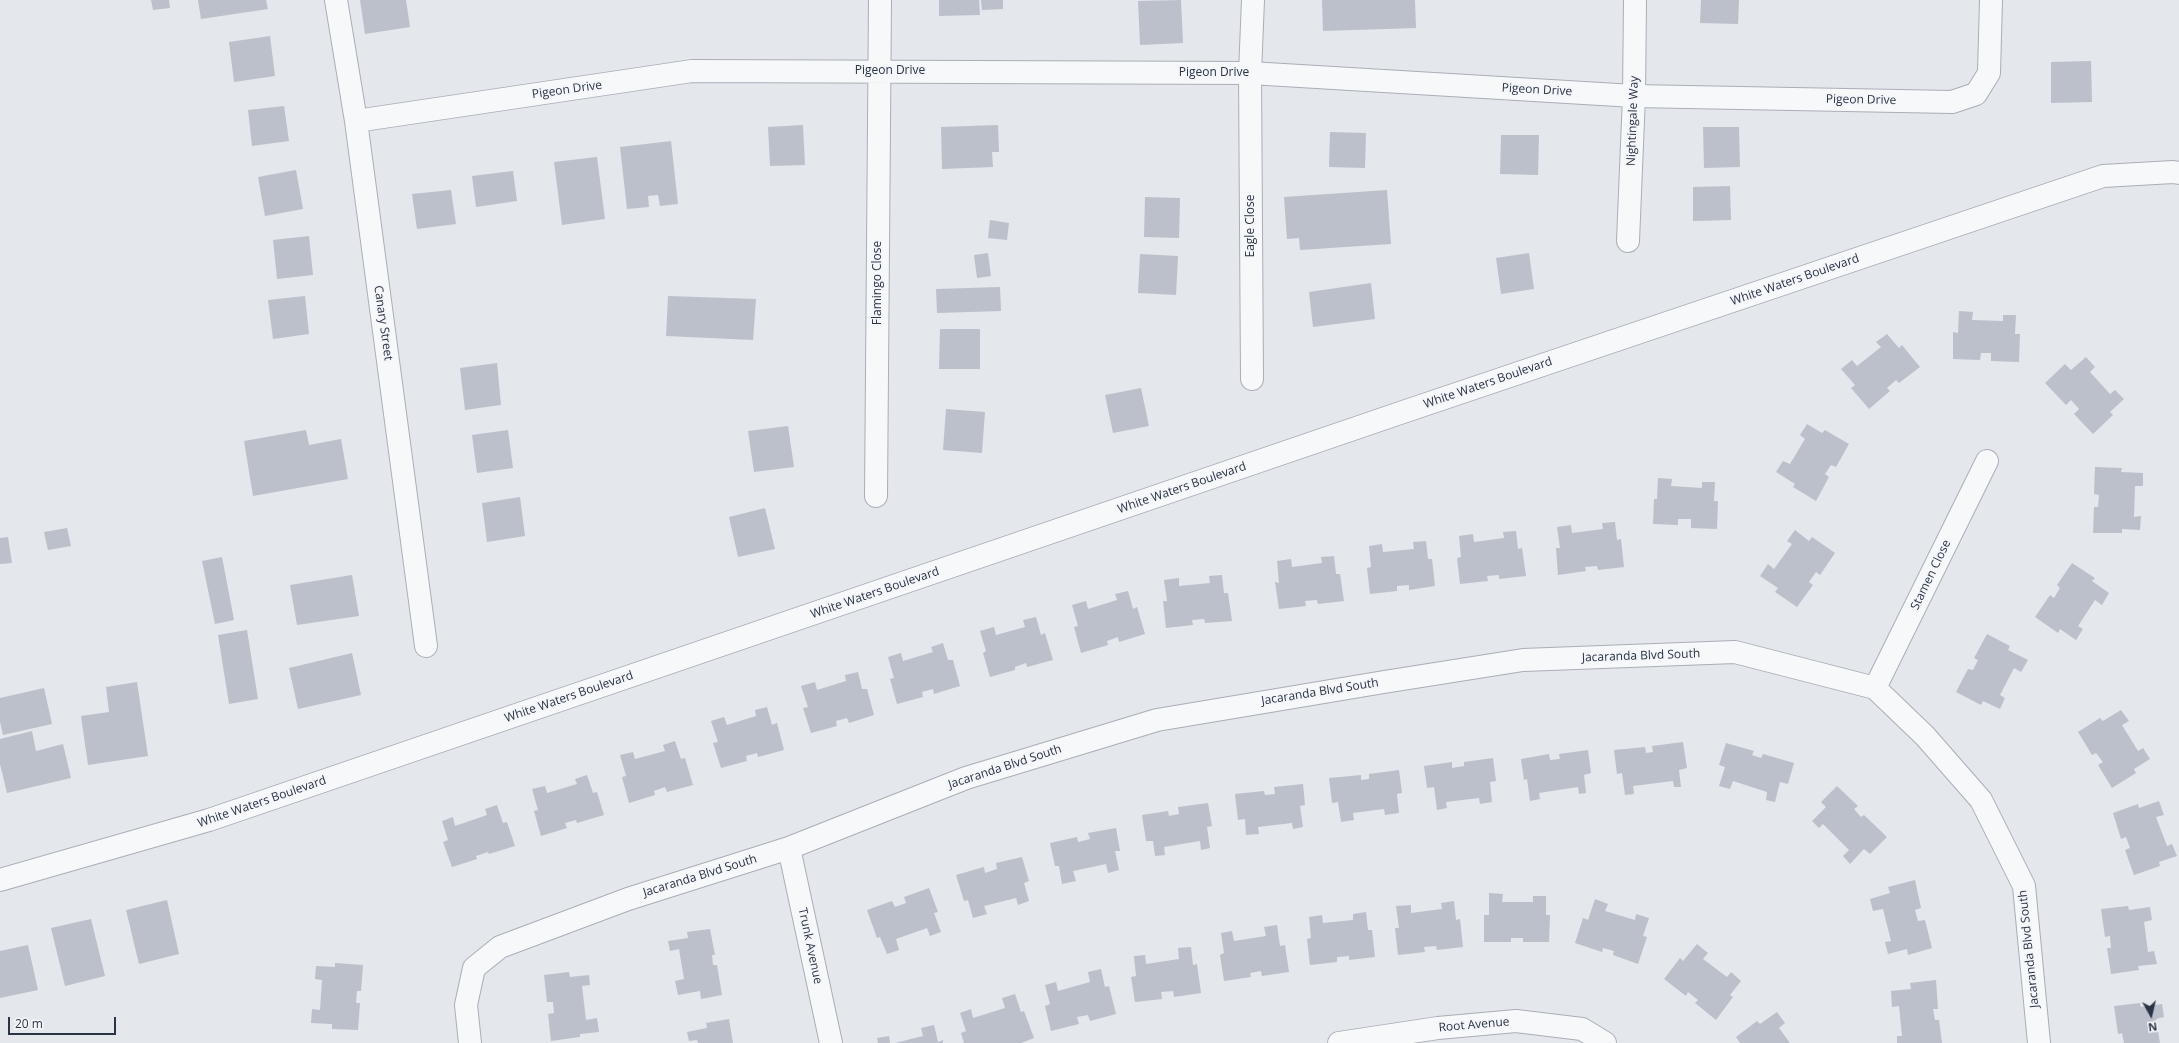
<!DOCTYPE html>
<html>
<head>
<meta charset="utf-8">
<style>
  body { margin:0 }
  #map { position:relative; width:2179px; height:1043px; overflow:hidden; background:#e4e7ec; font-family:"Open Sans",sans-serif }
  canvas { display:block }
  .north { position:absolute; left:2131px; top:995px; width:40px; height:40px; -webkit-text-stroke:3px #f4f6f9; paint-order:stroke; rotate:172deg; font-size:11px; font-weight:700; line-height:16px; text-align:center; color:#2b3445 }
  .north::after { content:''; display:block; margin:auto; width:14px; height:18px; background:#2b3445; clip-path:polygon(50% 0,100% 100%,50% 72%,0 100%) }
  .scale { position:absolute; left:8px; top:1017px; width:108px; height:18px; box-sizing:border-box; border:2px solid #2b3445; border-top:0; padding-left:5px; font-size:12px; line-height:14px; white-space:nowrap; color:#2b3445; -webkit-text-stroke:3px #f4f6f9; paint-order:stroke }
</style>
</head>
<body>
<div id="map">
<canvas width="2179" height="1043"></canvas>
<div class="north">N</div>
<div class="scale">20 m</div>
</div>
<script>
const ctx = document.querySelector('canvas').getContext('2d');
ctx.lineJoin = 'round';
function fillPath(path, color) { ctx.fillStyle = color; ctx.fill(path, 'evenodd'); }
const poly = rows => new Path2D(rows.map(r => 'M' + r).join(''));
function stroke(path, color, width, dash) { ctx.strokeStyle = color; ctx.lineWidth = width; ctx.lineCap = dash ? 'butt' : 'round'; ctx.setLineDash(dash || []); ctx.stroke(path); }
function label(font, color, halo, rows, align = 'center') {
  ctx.font = font + ' "Open Sans",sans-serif'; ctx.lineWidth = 3.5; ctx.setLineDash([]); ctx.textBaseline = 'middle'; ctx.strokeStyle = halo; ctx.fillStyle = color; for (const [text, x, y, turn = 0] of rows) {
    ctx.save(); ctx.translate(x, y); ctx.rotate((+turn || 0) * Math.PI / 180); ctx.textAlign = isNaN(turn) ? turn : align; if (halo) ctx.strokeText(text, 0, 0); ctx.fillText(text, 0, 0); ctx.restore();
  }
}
fillPath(poly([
  [151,0,169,0,170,8,153,10],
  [198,0,266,0,268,9,201,19],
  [360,0,406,0,410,27,365,34],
  [939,0,979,0,980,15,939,16],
  [981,0,1003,0,1003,9,982,10],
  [1181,0,1183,43,1140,45,1138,1],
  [1322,0,1415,0,1416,28,1323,31],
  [1701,0,1739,0,1738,24,1700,23],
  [270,36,275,76,234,82,229,42],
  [2091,61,2092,102,2051,103,2051,62],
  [284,106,289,141,252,146,248,110],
  [803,125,805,165,770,166,768,127],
  [998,125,999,152,992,152,993,167,942,169,941,127],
  [1703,127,1739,127,1740,167,1704,168],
  [1330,132,1366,133,1365,168,1329,167],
  [1501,135,1539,135,1538,175,1500,174],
  [671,141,678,204,660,206,658,195,648,196,649,207,627,209,620,147],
  [597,157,605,219,562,225,554,162],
  [296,170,303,209,265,216,258,177],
  [513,171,517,201,476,207,472,176],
  [1730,186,1731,220,1693,221,1693,187],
  [451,190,456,224,417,229,412,194],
  [1387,190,1391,244,1300,250,1299,238,1287,239,1284,197],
  [1145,197,1180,198,1179,238,1144,237],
  [990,220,1009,223,1007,240,988,238],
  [309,236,313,275,277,279,273,240],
  [988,253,991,276,977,278,974,255],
  [1529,253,1534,289,1501,294,1496,258],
  [1140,254,1178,256,1176,295,1138,293],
  [1371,283,1375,319,1313,327,1309,292],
  [1000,287,1001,311,937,313,936,289],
  [305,296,309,334,273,339,268,300],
  [668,296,756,299,753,340,666,336],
  [1959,311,1973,312,1972,320,2003,321,2003,315,2016,315,2015,334,2020,334,2019,362,1991,361,1991,353,1981,353,1980,360,1953,359,1953,332,1958,333],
  [940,329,980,329,980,369,939,369],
  [1887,334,1899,348,1902,345,1920,367,1899,383,1896,380,1887,388,1890,391,1869,409,1851,388,1855,385,1841,369,1852,360,1857,366,1881,347,1876,342],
  [2086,357,2095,367,2090,372,2110,394,2115,390,2124,399,2110,412,2113,415,2093,434,2074,414,2079,409,2071,400,2066,405,2045,383,2065,364,2071,370],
  [497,363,501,405,465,410,460,368],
  [1141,388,1149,426,1113,433,1105,395],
  [946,409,985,412,982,453,943,450],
  [1807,424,1822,433,1825,430,1849,444,1836,467,1831,465,1825,474,1829,477,1816,501,1793,487,1795,484,1776,472,1783,461,1790,464,1805,439,1800,435],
  [788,426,794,467,754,472,748,431],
  [306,430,309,445,341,439,348,479,253,496,244,441],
  [508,430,513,468,477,473,472,435],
  [2095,467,2122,468,2121,472,2143,473,2143,486,2135,486,2134,517,2141,516,2140,530,2122,529,2122,533,2093,533,2094,507,2098,507,2099,495,2094,494],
  [1658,478,1672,479,1671,486,1702,488,1702,482,1715,482,1714,501,1718,501,1717,529,1691,528,1691,519,1678,519,1678,525,1653,524,1654,499,1657,499],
  [520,497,525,536,487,542,482,503],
  [765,508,775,549,738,557,729,517],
  [1615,522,1617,540,1621,539,1624,567,1598,570,1597,566,1585,567,1586,571,1558,575,1556,548,1560,548,1557,527,1571,525,1572,533,1603,529,1602,523],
  [67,528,71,546,48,550,44,532],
  [1795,530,1809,541,1812,537,1835,553,1820,575,1816,572,1809,582,1813,585,1797,607,1775,592,1778,588,1760,576,1768,564,1774,569,1792,544,1787,541],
  [1516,531,1518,549,1522,548,1526,576,1499,579,1499,575,1487,576,1488,581,1460,584,1457,558,1461,557,1459,536,1473,534,1474,542,1504,538,1503,532],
  [8,537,12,563,0,564,0,538],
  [1426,541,1428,559,1432,559,1435,586,1409,590,1409,585,1397,586,1397,591,1370,594,1367,568,1371,567,1369,546,1382,544,1383,552,1414,549,1413,542],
  [1334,556,1336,574,1340,574,1344,601,1318,604,1317,600,1305,601,1306,606,1279,609,1275,582,1279,583,1277,561,1291,559,1292,567,1322,563,1321,557],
  [222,557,234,620,215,624,202,561],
  [2072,563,2095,578,2092,581,2109,593,2102,605,2095,600,2078,626,2083,629,2076,640,2060,629,2058,633,2035,617,2050,595,2054,598,2060,588,2057,585],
  [352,575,359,616,297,625,290,585],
  [1222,575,1224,593,1228,593,1232,621,1205,623,1204,619,1192,620,1193,625,1166,628,1163,601,1167,601,1164,580,1179,578,1179,586,1210,583,1209,576],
  [1128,591,1133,609,1137,607,1145,634,1119,642,1118,637,1107,641,1108,645,1081,653,1074,627,1078,626,1072,605,1086,601,1088,609,1117,600,1115,594],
  [1036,617,1041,635,1045,633,1053,660,1027,667,1026,663,1015,667,1015,670,990,677,983,653,986,651,980,631,994,627,996,635,1025,627,1023,620],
  [247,630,258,699,229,704,218,635],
  [1987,634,2010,646,2008,650,2028,660,2021,672,2014,668,2000,695,2005,698,2000,709,1983,701,1981,705,1956,692,1968,669,1973,670,1978,660,1974,658],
  [943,643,948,660,953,660,960,686,934,694,933,689,922,692,923,697,897,704,890,679,894,678,888,657,901,653,903,661,933,652,931,647],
  [352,653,361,695,298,709,289,668],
  [858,672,862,689,867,689,874,715,849,723,847,718,836,721,837,726,811,733,803,708,808,707,801,686,815,682,817,690,846,681,845,675],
  [137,682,148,756,88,765,81,716,109,712,106,687],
  [44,688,52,724,3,735,0,722,0,698],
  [767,707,772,725,777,723,784,750,758,757,757,753,746,756,747,761,721,768,713,743,718,742,711,721,724,717,727,725,756,716,755,710],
  [2121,710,2129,721,2122,725,2138,751,2143,748,2150,759,2134,769,2136,773,2112,788,2098,765,2103,762,2096,753,2092,755,2078,732,2100,718,2103,721],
  [32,731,36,751,63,744,71,778,7,793,0,764,0,739],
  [675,741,681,759,685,758,693,785,667,792,665,787,654,791,655,795,629,803,622,777,626,776,620,755,633,752,635,759,665,751,663,745],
  [1683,742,1687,768,1679,770,1681,787,1674,787,1673,781,1633,786,1634,794,1625,795,1622,773,1617,774,1614,750,1645,747,1646,753,1653,752,1652,746],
  [1726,743,1754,751,1752,755,1761,758,1763,754,1794,763,1788,784,1780,782,1775,802,1766,800,1767,792,1733,781,1730,789,1719,786,1725,767,1719,765],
  [1588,750,1591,773,1584,775,1586,793,1579,794,1578,787,1539,793,1540,799,1530,801,1527,779,1524,780,1521,759,1549,754,1550,760,1560,759,1559,754],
  [1493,758,1496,781,1490,782,1492,802,1480,804,1479,798,1446,802,1447,808,1437,810,1434,787,1427,788,1424,766,1452,762,1452,768,1464,766,1464,762],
  [1399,770,1402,793,1397,794,1399,813,1385,815,1384,809,1353,813,1354,820,1341,822,1338,802,1332,803,1329,778,1361,775,1361,780,1369,779,1369,774],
  [587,775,593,793,597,792,604,815,577,823,576,820,565,823,567,828,541,836,534,811,538,810,532,789,545,786,547,793,577,784,575,779],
  [1303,784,1305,805,1300,806,1303,827,1293,829,1292,823,1258,827,1259,834,1246,835,1245,819,1238,820,1235,794,1264,791,1265,795,1275,794,1274,787],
  [1837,786,1858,806,1854,809,1861,817,1864,815,1887,837,1870,854,1864,849,1850,864,1843,856,1849,850,1823,824,1819,828,1812,821,1826,807,1821,802],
  [2159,801,2164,815,2156,817,2167,846,2172,844,2177,856,2159,862,2160,866,2134,875,2125,850,2130,848,2126,837,2121,839,2113,813,2138,804,2139,808],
  [1208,803,1212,826,1207,827,1210,848,1201,850,1200,841,1164,847,1165,855,1155,856,1153,841,1146,841,1142,815,1168,811,1169,816,1179,814,1178,807],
  [497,805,503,823,507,822,515,846,489,854,488,852,476,856,477,859,452,867,443,842,448,840,442,821,453,817,455,826,487,815,485,809],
  [1116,828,1120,851,1115,851,1119,870,1108,873,1106,864,1073,871,1076,881,1062,884,1059,866,1055,866,1050,843,1077,837,1078,842,1090,839,1088,833],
  [1022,857,1029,881,1024,883,1029,901,1018,905,1016,898,984,906,987,914,973,918,968,900,964,901,956,875,984,867,985,873,997,869,996,863],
  [1915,880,1921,908,1915,910,1918,921,1925,920,1932,948,1908,955,1907,949,1888,954,1885,942,1891,941,1883,909,1873,911,1870,899,1890,893,1888,887],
  [929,888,938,912,934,913,941,932,930,936,927,928,896,939,899,950,887,954,880,937,877,938,867,910,892,901,895,907,906,903,904,897],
  [1489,893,1503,894,1502,902,1533,902,1533,896,1546,896,1546,915,1550,915,1549,942,1523,942,1523,938,1511,938,1511,942,1484,942,1484,915,1489,915],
  [1595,899,1608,904,1605,911,1635,920,1636,914,1649,918,1643,936,1647,937,1638,964,1613,955,1614,951,1603,948,1602,952,1575,943,1583,918,1588,920],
  [167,900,179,954,139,964,126,910],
  [1454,901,1456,920,1460,919,1463,947,1437,950,1436,946,1424,947,1425,952,1398,955,1395,928,1399,928,1396,906,1411,905,1411,913,1442,909,1441,903],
  [2128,906,2129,910,2150,907,2152,920,2144,922,2148,952,2154,951,2157,964,2138,966,2139,970,2111,974,2107,948,2111,948,2110,936,2105,937,2101,909],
  [1366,912,1368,930,1372,930,1375,957,1349,960,1349,956,1337,957,1337,962,1310,965,1307,939,1311,938,1309,917,1322,915,1323,923,1353,920,1353,914],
  [91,919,105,976,65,986,51,928],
  [1277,925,1280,946,1285,945,1289,972,1262,976,1261,971,1250,973,1251,977,1224,981,1220,955,1224,953,1221,933,1232,931,1234,941,1266,936,1264,927],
  [710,929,715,955,712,955,713,965,717,965,722,995,701,999,700,991,678,995,675,981,684,979,679,949,670,951,668,941,688,938,687,932],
  [1697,944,1708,953,1703,959,1727,977,1731,972,1741,981,1730,995,1733,997,1716,1020,1695,1003,1698,1000,1688,992,1686,996,1664,979,1680,958,1683,961],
  [28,945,38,990,0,998,0,951],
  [1191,947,1193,965,1197,964,1201,993,1174,997,1173,991,1161,992,1162,999,1135,1002,1131,977,1136,976,1134,956,1145,955,1146,964,1179,959,1178,948],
  [335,963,363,965,361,991,357,991,356,1003,360,1003,358,1030,332,1029,332,1024,311,1023,312,1009,320,1010,322,980,315,979,316,966,335,967],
  [1101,969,1105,987,1109,986,1116,1014,1090,1021,1088,1015,1077,1017,1079,1024,1051,1031,1045,1006,1050,1004,1045,985,1056,982,1058,991,1090,982,1088,972],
  [569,972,570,977,589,975,590,985,582,986,586,1020,597,1018,599,1032,580,1034,580,1037,551,1041,548,1014,554,1013,553,1002,547,1002,544,975],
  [1936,980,1938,1009,1933,1009,1935,1020,1939,1020,1942,1043,1897,1043,1897,1036,1902,1036,1899,1006,1892,1007,1891,991,1911,989,1910,983],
  [1015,994,1021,1012,1024,1011,1034,1038,1021,1043,964,1043,961,1033,966,1031,960,1013,971,1009,973,1018,1005,1008,1002,998],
  [2140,1003,2141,1007,2162,1004,2164,1017,2156,1019,2160,1043,2124,1043,2122,1033,2118,1034,2114,1006],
  [1777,1012,1785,1023,1779,1028,1790,1043,1740,1043,1736,1037,1757,1021,1760,1024],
  [729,1019,733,1043,698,1043,697,1040,689,1041,687,1032,707,1028,706,1023],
  [934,1025,938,1042,943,1040,943,1043,895,1043,923,1036,921,1028],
  [889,1036,890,1043,878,1043,877,1038]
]), '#bbc0ca');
const street = poly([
  [336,0,356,121,426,646],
  [356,121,692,71,1250,73,1634,96,1952,102,1976,94,1989,73,1991,0],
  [1628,241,1634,96,1635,0],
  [1252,379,1250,73,1253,0],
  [876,496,880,0],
  [1875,688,1987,461],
  [789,848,831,1043],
  [0,880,209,820,1406,411,2103,176,2173,172,2179,173],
  [470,1043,466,1005,474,968,500,947,628,899,789,848,966,778,1157,720,1384,682,1523,660,1735,652,1875,688,1925,736,1981,800,2024,886,2039,1043],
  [1339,1043,1438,1028,1516,1021,1582,1029,1605,1043]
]);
stroke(street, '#a9aeb7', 24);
stroke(street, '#f7f8fa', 22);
label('12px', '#2b3445', '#f4f6f9', [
  ["Pigeon Drive",890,71],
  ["Pigeon Drive",1214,73],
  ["Pigeon Drive",567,90,-8],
  ["Pigeon Drive",1537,90,3],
  ["Pigeon Drive",1861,100,1],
  ["Nightingale Way",1633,121,-88],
  ["Eagle Close",1251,226,-90],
  ["White Waters Boulevard",1795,280,-19],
  ["Flamingo Close",878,283,-90],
  ["Canary Street",383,323,82],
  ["White Waters Boulevard",1488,383,-19],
  ["White Waters Boulevard",1182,488,-19],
  ["Stamen Close",1931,575,-64],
  ["White Waters Boulevard",875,593,-19],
  ["Jacaranda Blvd South",1641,656,-2],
  ["Jacaranda Blvd South",1320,692,-9],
  ["White Waters Boulevard",569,697,-19],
  ["Jacaranda Blvd South",1005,767,-18],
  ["White Waters Boulevard",262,802,-19],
  ["Jacaranda Blvd South",700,876,-17],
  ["Trunk Avenue",810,946,78],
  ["Jacaranda Blvd South",2029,949,-96],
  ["Root Avenue",1474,1025,-5]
]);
</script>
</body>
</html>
